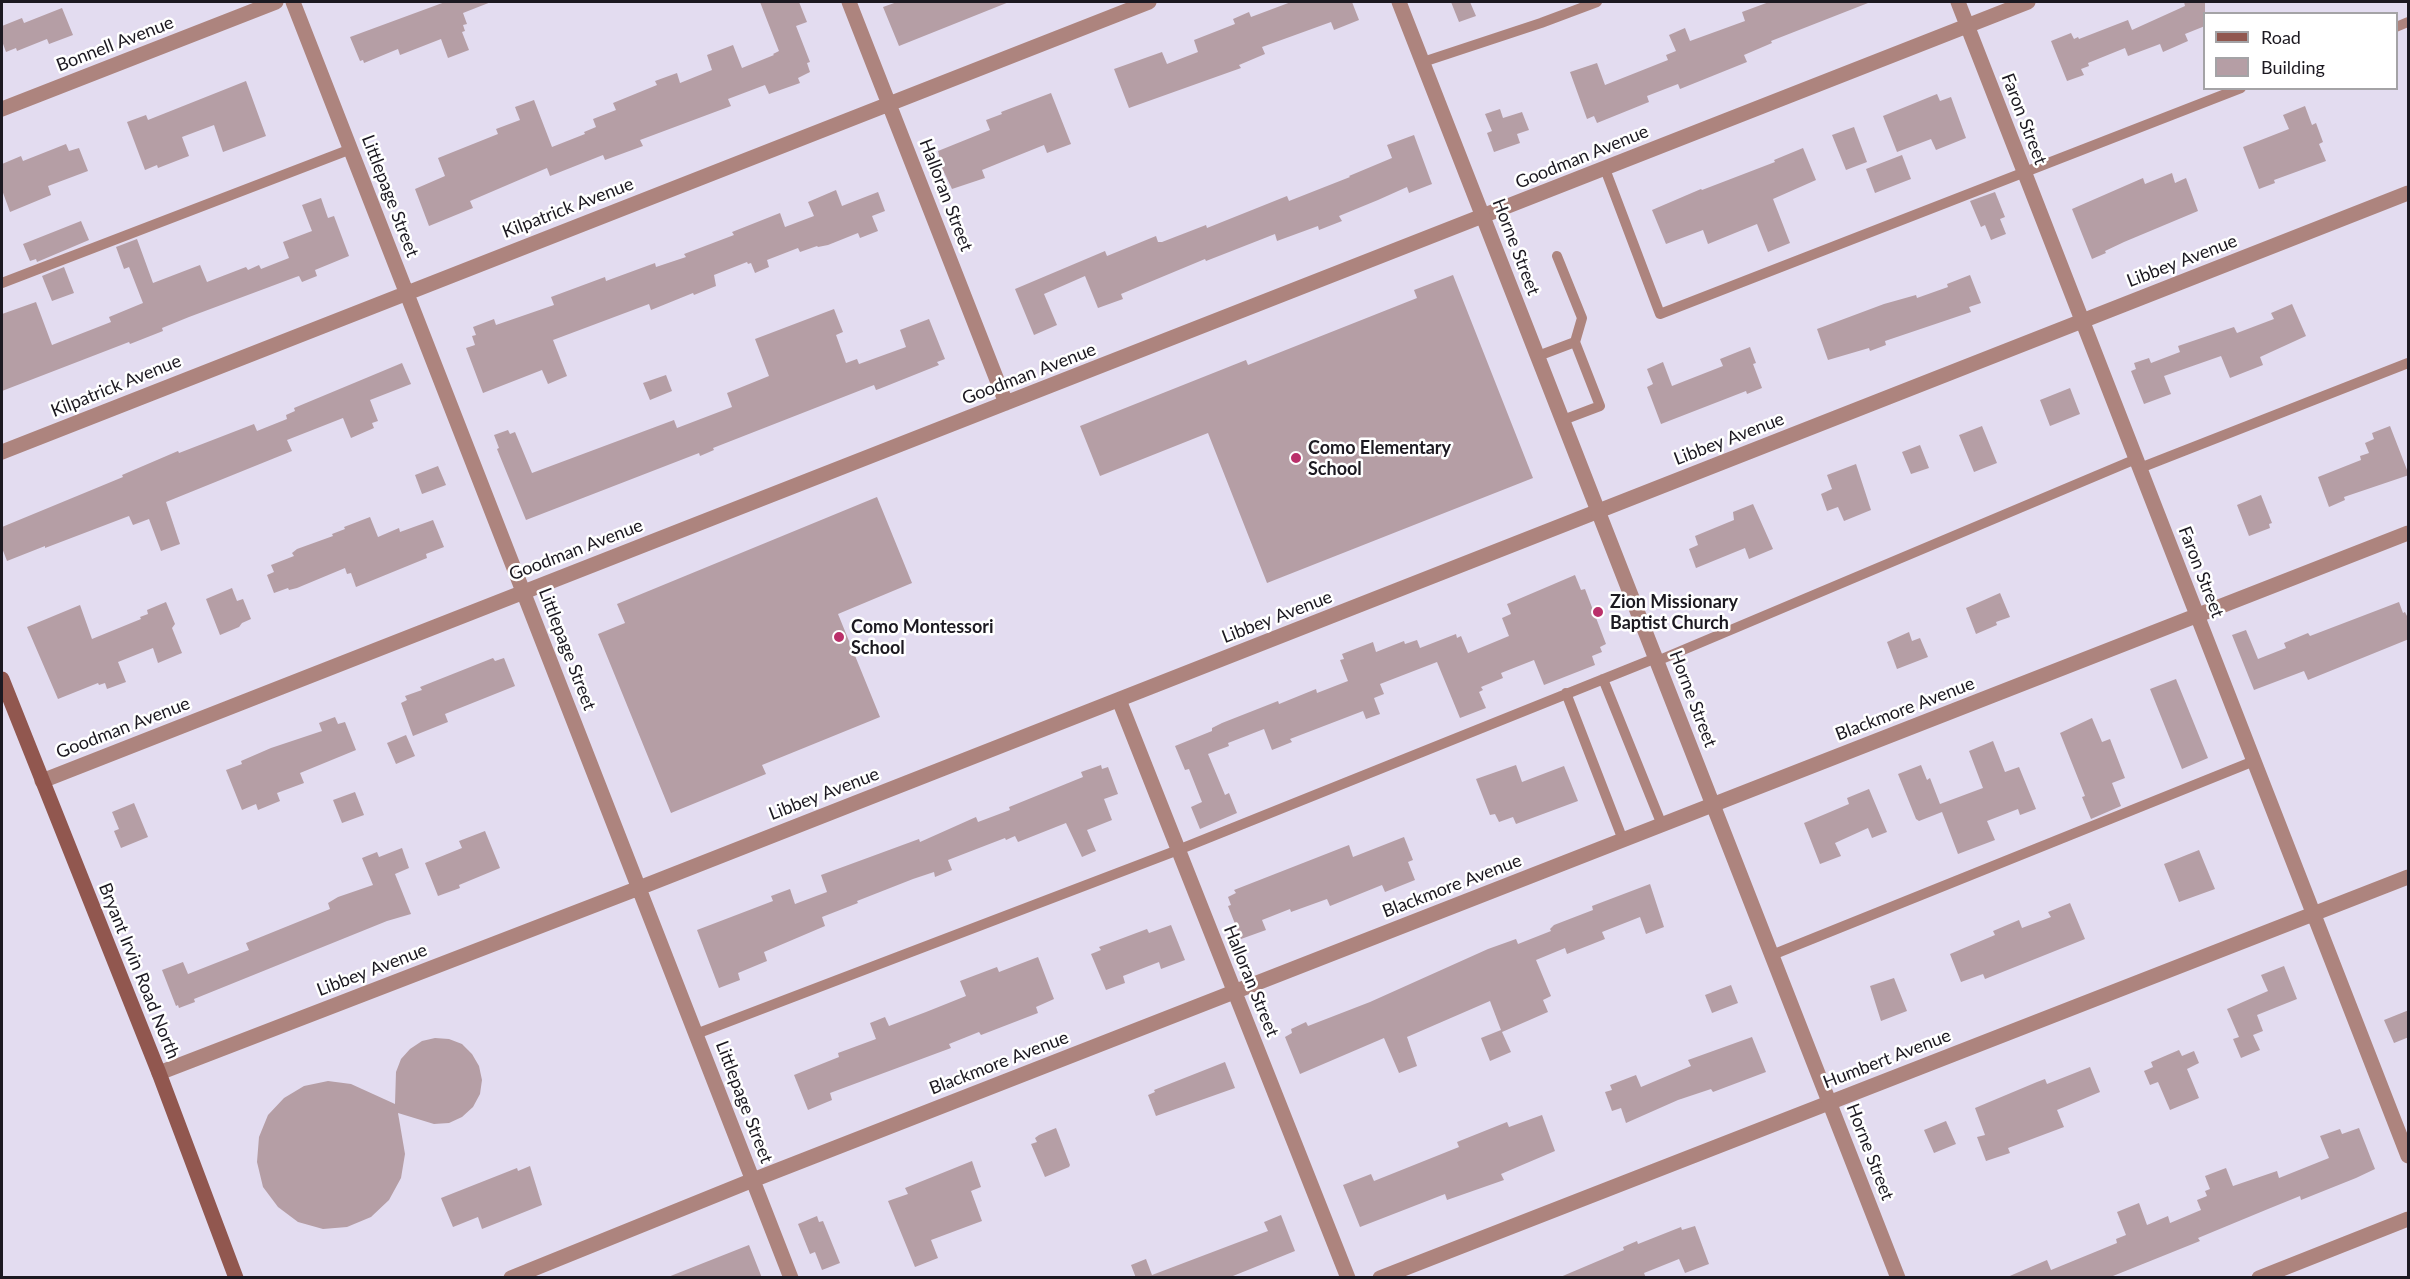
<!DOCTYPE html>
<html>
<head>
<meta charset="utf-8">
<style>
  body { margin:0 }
  #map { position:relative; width:2410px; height:1279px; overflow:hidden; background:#e3dcf0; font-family:Lato,sans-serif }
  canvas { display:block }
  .frame { position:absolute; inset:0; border:3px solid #1c1921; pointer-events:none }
  .legend { position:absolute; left:2203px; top:12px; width:195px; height:78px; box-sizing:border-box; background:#fff; border:2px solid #a4a3a6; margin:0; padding:8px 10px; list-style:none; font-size:18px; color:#1c1921 }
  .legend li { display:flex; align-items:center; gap:12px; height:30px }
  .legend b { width:30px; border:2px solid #a4a3a6 }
</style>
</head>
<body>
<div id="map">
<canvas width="2410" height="1279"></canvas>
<div class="frame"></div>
<ul class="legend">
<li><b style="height:8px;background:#91574f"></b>Road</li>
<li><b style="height:16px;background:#b59ea5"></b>Building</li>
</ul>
</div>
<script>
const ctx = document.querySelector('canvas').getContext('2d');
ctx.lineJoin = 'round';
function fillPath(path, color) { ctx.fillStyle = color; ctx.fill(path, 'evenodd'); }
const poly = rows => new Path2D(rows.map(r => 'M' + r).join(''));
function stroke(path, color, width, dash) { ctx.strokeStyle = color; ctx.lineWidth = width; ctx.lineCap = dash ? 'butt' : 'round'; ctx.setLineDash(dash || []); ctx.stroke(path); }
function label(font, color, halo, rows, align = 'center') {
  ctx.font = font + ' Lato,sans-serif'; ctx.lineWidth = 5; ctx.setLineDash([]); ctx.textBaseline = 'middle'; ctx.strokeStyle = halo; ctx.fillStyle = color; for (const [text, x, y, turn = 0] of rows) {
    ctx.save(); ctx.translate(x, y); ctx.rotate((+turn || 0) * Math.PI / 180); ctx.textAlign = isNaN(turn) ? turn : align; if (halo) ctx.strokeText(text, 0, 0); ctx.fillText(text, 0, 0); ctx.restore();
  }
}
fillPath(poly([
  [445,2,491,2,463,13,467,24,463,25,465,31,462,32,469,50,448,58,441,39,400,55,398,49,364,63,363,60,360,61,350,37],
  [760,2,799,2,807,22,796,26,810,62,807,63,810,72,798,78,800,83,769,94,765,85,728,99,731,106,640,140,643,146,605,160,603,155,550,176,547,168,470,201,473,208,429,226,415,189,445,176,438,158,498,134,496,129,520,120,515,107,534,100,552,147,585,134,584,132,596,127,593,119,616,110,613,103,657,85,655,81,677,73,680,83,712,70,707,55,733,45,742,68,774,55,773,54,779,51],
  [897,2,1009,2,899,46,883,7],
  [1291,2,1352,2,1359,20,1334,30,1331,22,1262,47,1265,54,1239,65,1241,68,1129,108,1114,69,1162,52,1167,64,1198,52,1194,40,1235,24,1233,19,1249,12,1251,17],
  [1451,2,1470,2,1476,16,1459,22],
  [1769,2,1868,3,1771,41,1772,43,1744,55,1747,62,1680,89,1678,84,1647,96,1649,102,1597,123,1594,116,1587,119,1570,72,1597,63,1605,85,1668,60,1666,55,1676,51,1669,35,1685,28,1690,41,1745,21,1742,12],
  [2184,2,2205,2,2205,26,2185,34,2188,41,2163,52,2160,44,2128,56,2125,48,2088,63,2089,66,2081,69,2084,75,2067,81,2051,41,2071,33,2074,39,2078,37,2079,39,2128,20,2132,30,2185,6],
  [62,8,73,35,49,44,47,39,17,51,16,48,6,52,2,41,2,26,22,18,24,23],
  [246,81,266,136,223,152,214,125,182,137,189,156,158,168,157,165,145,170,127,122,146,115,148,120],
  [1051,93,1071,144,1047,153,1044,145,982,170,985,178,952,189,942,168,938,151,990,130,986,120,1002,114,1001,112],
  [1937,94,1940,101,1951,97,1966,138,1936,150,1931,139,1897,152,1883,116],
  [2305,106,2312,125,2316,123,2323,142,2319,144,2326,161,2274,180,2275,183,2259,189,2243,147,2289,129,2283,115],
  [1500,109,1503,118,1522,112,1529,130,1517,134,1520,143,1494,152,1487,133,1492,131,1485,114],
  [1854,127,1867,162,1846,170,1832,135],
  [1414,135,1432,184,1409,193,1407,187,1378,200,1339,216,1342,221,1319,230,1318,226,1277,241,1275,234,1224,254,1206,261,1205,259,1121,294,1123,299,1098,308,1085,276,1044,294,1057,325,1034,335,1015,289,1105,251,1107,256,1156,236,1158,242,1162,242,1206,225,1207,228,1287,196,1289,201,1350,177,1349,176,1392,158,1387,145],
  [66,144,69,151,79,148,88,171,48,186,51,195,10,212,2,190,2,164,21,156,23,161],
  [1803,148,1816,180,1773,199,1790,243,1768,252,1757,224,1708,244,1703,230,1666,244,1652,210,1701,189,1702,190,1775,162,1774,160],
  [1902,155,1911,179,1875,193,1866,169],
  [2172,173,2175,183,2186,178,2198,211,2124,242,2105,251,2106,253,2092,259,2072,209,2143,178,2145,184],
  [836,190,842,206,878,192,885,211,872,216,878,231,860,238,858,233,828,245,818,247,817,246,800,252,798,248,767,260,769,267,755,273,751,263,748,264,747,262,714,275,716,286,694,295,693,293,651,310,649,304,553,340,567,376,548,384,542,370,483,393,466,348,475,345,472,336,476,335,473,327,494,319,496,325,554,305,551,297,605,277,606,281,655,263,656,267,686,257,684,254,734,235,732,232,780,213,785,227,814,216,808,202],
  [1995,192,2005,217,2000,219,2006,234,1991,240,1985,225,1981,227,1970,201],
  [321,198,328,218,334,216,349,256,315,270,317,276,302,282,299,276,296,277,189,317,162,328,163,331,130,344,129,342,2,391,2,314,36,302,52,345,111,322,109,317,143,303,129,267,124,269,116,247,137,239,153,283,200,265,207,282,246,267,248,270,259,265,261,269,289,258,283,242,312,231,302,205],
  [81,221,89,240,37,262,36,259,30,261,23,244],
  [64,267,74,293,52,301,42,276],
  [1453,275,1533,478,1267,583,1208,433,1100,476,1080,426,1246,360,1248,365,1417,298,1414,290],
  [1970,275,1981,303,1969,307,1971,312,1885,341,1886,345,1870,351,1869,348,1828,360,1817,329,1884,304,1916,295,1917,298,1948,287,1947,284],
  [2292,304,2306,336,2260,357,2263,365,2230,378,2221,356,2164,376,2171,394,2144,404,2131,371,2136,369,2134,363,2149,358,2151,363,2180,352,2178,346,2234,327,2237,333,2274,319,2271,313],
  [834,309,843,332,836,335,846,363,857,359,859,364,906,347,900,330,929,319,945,359,937,362,939,365,879,389,876,390,874,385,713,448,714,450,700,456,699,453,526,520,497,449,499,448,494,435,508,430,510,434,515,432,532,473,674,420,677,428,732,407,727,393,769,376,755,339],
  [1750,347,1756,363,1753,364,1762,388,1747,394,1746,391,1661,424,1647,387,1653,384,1647,369,1663,362,1672,386,1723,366,1720,359],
  [402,363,411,384,370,400,378,421,372,423,374,428,351,438,343,418,287,440,292,451,166,502,180,544,161,551,149,519,133,525,129,516,45,548,45,546,7,561,2,548,2,527,123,477,122,475,178,451,179,453,254,424,257,431,287,419,286,415,295,411,294,408],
  [666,375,672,391,650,400,643,383],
  [2070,388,2080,414,2050,426,2040,400],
  [1982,426,1997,463,1974,472,1959,435],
  [2390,426,2409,475,2344,497,2345,500,2329,507,2318,477,2361,460,2360,456,2369,453,2365,443,2374,439,2372,433],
  [1920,445,1929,468,1911,474,1902,452],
  [1856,464,1871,510,1844,521,1838,507,1827,511,1821,494,1832,489,1827,475],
  [438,466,446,485,422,494,415,475],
  [2261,495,2272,523,2269,524,2270,528,2249,536,2237,505],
  [877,497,912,583,838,614,880,717,762,765,766,774,671,813,598,634,625,623,617,604],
  [1753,504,1773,549,1749,559,1745,548,1696,568,1689,549,1698,545,1695,536,1734,520,1733,512],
  [370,517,378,537,399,528,400,532,433,520,444,547,426,554,427,558,356,587,351,573,347,574,345,568,297,588,289,590,288,588,274,593,267,575,274,572,271,565,294,556,292,553,297,549,333,536,332,534,345,529,344,527],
  [1575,575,1581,590,1585,589,1606,644,1600,647,1602,652,1592,656,1595,665,1544,685,1534,660,1501,673,1503,678,1481,687,1483,690,1479,692,1486,708,1460,718,1437,662,1380,684,1384,694,1374,698,1380,714,1366,719,1363,711,1290,739,1292,742,1272,750,1264,729,1228,743,1229,746,1208,754,1225,795,1229,793,1237,813,1200,829,1191,807,1202,802,1189,769,1185,770,1175,746,1212,731,1212,728,1222,723,1278,701,1279,704,1316,689,1317,693,1348,681,1340,660,1344,659,1342,654,1373,642,1376,652,1404,641,1405,644,1417,640,1420,648,1456,634,1457,638,1461,636,1468,653,1509,636,1502,618,1511,614,1507,604],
  [232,588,237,601,243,599,251,619,242,623,239,627,220,635,206,599],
  [2000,593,2010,617,1996,622,1997,625,1976,634,1966,608],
  [166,602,175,624,172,628,182,653,158,663,153,648,118,662,126,682,107,689,105,683,99,685,98,683,58,699,27,627,80,605,92,639,141,619,140,617,148,614,147,610],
  [2399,602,2403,613,2405,612,2409,620,2409,639,2308,680,2304,671,2254,690,2232,635,2246,630,2258,659,2286,648,2284,643,2308,633,2310,636],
  [1909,632,1912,641,1920,638,1928,657,1897,669,1887,642],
  [493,658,495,661,504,658,515,686,445,714,448,722,413,736,401,703,407,700,405,696,422,690,420,687],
  [2176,679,2208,758,2182,769,2150,689],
  [335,717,338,724,345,722,356,750,300,773,304,783,277,793,280,801,258,810,256,804,242,810,226,770,242,764,241,761,271,748,322,731,319,723],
  [2092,718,2102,742,2110,739,2125,778,2112,783,2121,806,2091,819,2082,797,2085,796,2060,733],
  [406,735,415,756,396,764,387,743],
  [1993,741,2005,772,2019,767,2036,809,2020,815,2018,809,1987,821,1995,840,1958,854,1942,812,1919,821,1916,819,1898,774,1921,765,1927,780,1930,778,1940,804,1983,788,1969,751],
  [1101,765,1102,769,1108,767,1118,794,1104,799,1112,820,1087,830,1096,851,1082,857,1066,823,1018,842,1015,836,1006,840,1005,838,948,860,952,870,935,877,934,872,913,879,857,901,858,903,822,917,825,926,764,952,767,961,738,973,740,980,719,988,697,930,773,901,771,896,790,889,795,904,827,892,821,875,919,839,920,842,976,817,978,822,1010,810,1009,807,1083,777,1081,772],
  [1516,765,1522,782,1564,766,1578,801,1516,824,1513,817,1499,822,1495,814,1490,815,1476,779],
  [1869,789,1887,832,1872,838,1868,828,1835,843,1841,856,1820,864,1804,823,1849,804,1847,798],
  [355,792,364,815,342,823,333,800],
  [134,803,148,837,121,848,114,831,119,829,112,812],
  [485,831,500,868,459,885,460,888,438,896,425,863,462,848,459,841],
  [1404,837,1413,860,1408,862,1415,880,1385,892,1382,885,1330,906,1327,899,1291,912,1290,909,1262,920,1266,930,1241,939,1228,906,1231,905,1228,897,1236,893,1234,890,1349,845,1353,857],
  [402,848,409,868,395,874,411,914,387,921,194,999,195,1002,179,1008,178,1005,176,1006,162,970,183,962,188,974,249,950,246,943,330,909,328,903,338,897,373,885,362,858,377,852,379,857],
  [2199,850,2215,889,2179,902,2164,864],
  [1650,884,1664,927,1646,934,1640,917,1602,932,1605,939,1567,954,1565,948,1536,960,1551,996,1543,1000,1548,1012,1502,1032,1511,1052,1490,1061,1481,1038,1501,1030,1490,1001,1407,1037,1417,1066,1399,1073,1384,1038,1300,1074,1285,1037,1292,1033,1291,1029,1306,1022,1308,1026,1370,1002,1488,949,1516,939,1518,944,1551,931,1550,929,1554,925,1593,910,1592,906],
  [2070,903,2085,939,1985,979,1983,974,1961,982,1950,954,1995,935,1993,931,2019,920,2022,928,2051,917,2048,912],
  [1171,925,1185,960,1161,969,1159,962,1123,976,1125,983,1106,990,1091,954,1101,950,1099,947,1147,929,1149,933],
  [1038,957,1054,999,1036,1007,1038,1013,981,1035,979,1032,949,1044,951,1048,830,1093,832,1100,808,1110,794,1075,839,1057,838,1053,876,1039,870,1023,885,1017,889,1026,926,1012,966,996,960,981,997,967,999,972],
  [2284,966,2297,999,2257,1015,2263,1031,2253,1035,2260,1050,2241,1058,2233,1039,2239,1037,2227,1009,2268,991,2261,975],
  [1894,978,1907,1011,1881,1021,1870,986],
  [1731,985,1738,1003,1712,1013,1705,995],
  [2409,1010,2409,1037,2394,1043,2384,1020],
  [1752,1037,1766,1072,1713,1092,1711,1089,1678,1100,1626,1123,1621,1108,1612,1111,1605,1092,1612,1090,1610,1085,1636,1075,1641,1087,1691,1066,1688,1060],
  [435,1038,449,1039,462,1044,472,1054,479,1066,482,1080,480,1094,473,1107,462,1117,449,1123,434,1124,398,1113,405,1154,401,1178,389,1200,371,1217,347,1227,323,1229,298,1222,278,1207,263,1187,257,1162,259,1137,268,1115,284,1098,304,1086,328,1081,351,1084,395,1104,396,1072,401,1059,410,1049,422,1041],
  [2179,1050,2182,1056,2194,1051,2199,1063,2187,1069,2199,1098,2170,1110,2158,1082,2150,1085,2144,1071,2153,1067,2151,1062],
  [1225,1062,1235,1088,1156,1116,1148,1095,1155,1092,1154,1090],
  [2090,1067,2100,1092,2057,1110,2064,1127,2008,1148,2010,1153,1986,1161,1977,1137,1985,1135,1975,1108,2037,1082,2045,1079,2047,1084],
  [1542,1115,1555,1151,1501,1174,1504,1180,1447,1200,1445,1194,1360,1227,1343,1185,1371,1174,1374,1181,1459,1147,1457,1142,1507,1122,1509,1127],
  [1946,1121,1956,1144,1934,1153,1924,1130],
  [1056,1128,1070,1165,1069,1167,1045,1177,1031,1144,1037,1142,1035,1138,1039,1135],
  [2359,1128,2375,1169,2356,1178,2301,1200,2300,1196,2268,1209,2198,1238,2200,1241,2108,1278,2005,1278,2047,1260,2051,1270,2117,1243,2116,1239,2126,1235,2117,1212,2139,1203,2147,1225,2168,1216,2170,1223,2201,1210,2197,1200,2207,1196,2205,1191,2210,1189,2205,1176,2226,1168,2233,1186,2277,1171,2279,1178,2329,1158,2320,1136,2340,1129,2342,1134],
  [972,1161,981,1187,971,1191,982,1221,931,1240,938,1258,915,1267,888,1201,908,1194,905,1188],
  [530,1166,542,1205,482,1229,478,1217,453,1227,441,1198,517,1168,518,1171],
  [1281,1215,1295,1251,1228,1278,1136,1278,1131,1265,1146,1259,1152,1275,1268,1231,1264,1222],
  [817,1216,819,1222,823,1221,840,1263,822,1270,815,1252,810,1254,798,1224],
  [1695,1226,1709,1264,1685,1273,1679,1259,1644,1273,1646,1278,1558,1278,1624,1250,1623,1247,1637,1241,1638,1244,1681,1227,1682,1230],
  [749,1245,762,1278,668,1278,668,1277]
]), '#b59ea5');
stroke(poly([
  [2396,27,2408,22],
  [1423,62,1541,23,1597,2],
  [1605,169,1660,314,2241,88],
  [1557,256,1582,318,1575,342],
  [2,283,351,149],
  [1538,356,1575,342,1600,406,1563,420],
  [2140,468,2408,363],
  [1657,661,2136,459],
  [1603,679,1662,825],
  [1566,693,1623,840],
  [1772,955,2254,761],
  [696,1034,1178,850,1656,658]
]), '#ad847e', 10);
stroke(poly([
  [293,2,791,1278],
  [849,2,1006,403],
  [1958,2,2408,1156],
  [2,109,276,2],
  [2,452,1149,2],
  [1119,700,1348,1278],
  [42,781,2028,2],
  [159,1073,639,888,2408,193],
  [511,1278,753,1180,2408,533],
  [1380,1278,2408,877],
  [2259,1278,2408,1219]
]), '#ad847e', 15);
stroke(poly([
  [1399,2,1898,1278]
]), '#ad847e', 15);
stroke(poly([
  [2,679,159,1073,236,1278]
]), '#91574f', 15);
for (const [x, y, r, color] of [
  [1296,458,6,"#ba306a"],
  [1598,612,6,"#ba306a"],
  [839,637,6,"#ba306a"]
]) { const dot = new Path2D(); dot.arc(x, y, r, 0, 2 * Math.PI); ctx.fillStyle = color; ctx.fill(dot); stroke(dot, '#fff', 2); }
label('18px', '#1c1921', '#fff', [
  ["Bonnell Avenue",115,44,-21],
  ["Faron Street",2024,119,69],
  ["Goodman Avenue",1582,157,-22],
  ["Halloran Street",946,195,69],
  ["Littlepage Street",390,196,69],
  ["Kilpatrick Avenue",568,208,-21],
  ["Horne Street",1516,247,69],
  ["Libbey Avenue",2182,261,-21],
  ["Goodman Avenue",1029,374,-21],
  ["Kilpatrick Avenue",116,386,-22],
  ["Libbey Avenue",1729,439,-21],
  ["Goodman Avenue",576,550,-21],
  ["Faron Street",2201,572,69],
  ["Libbey Avenue",1277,617,-21],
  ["Littlepage Street",567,649,69],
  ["Horne Street",1693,699,69],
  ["Blackmore Avenue",1905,709,-21],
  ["Goodman Avenue",123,728,-21],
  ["Libbey Avenue",824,794,-21],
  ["Blackmore Avenue",1452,886,-21],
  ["Libbey Avenue",372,970,-21],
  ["Bryant Irvin Road North",139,971,68],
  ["Halloran Street",1251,981,68],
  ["Humbert Avenue",1887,1059,-21],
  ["Blackmore Avenue",999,1063,-21],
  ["Littlepage Street",744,1102,69],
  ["Horne Street",1870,1152,69]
]);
label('bold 18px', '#1c1921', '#fff', [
  ["Como Elementary",1308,448],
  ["School",1308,469],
  ["Zion Missionary",1610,602],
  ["Baptist Church",1610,623],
  ["Como Montessori",851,627],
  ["School",851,648]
], 'left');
</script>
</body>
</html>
